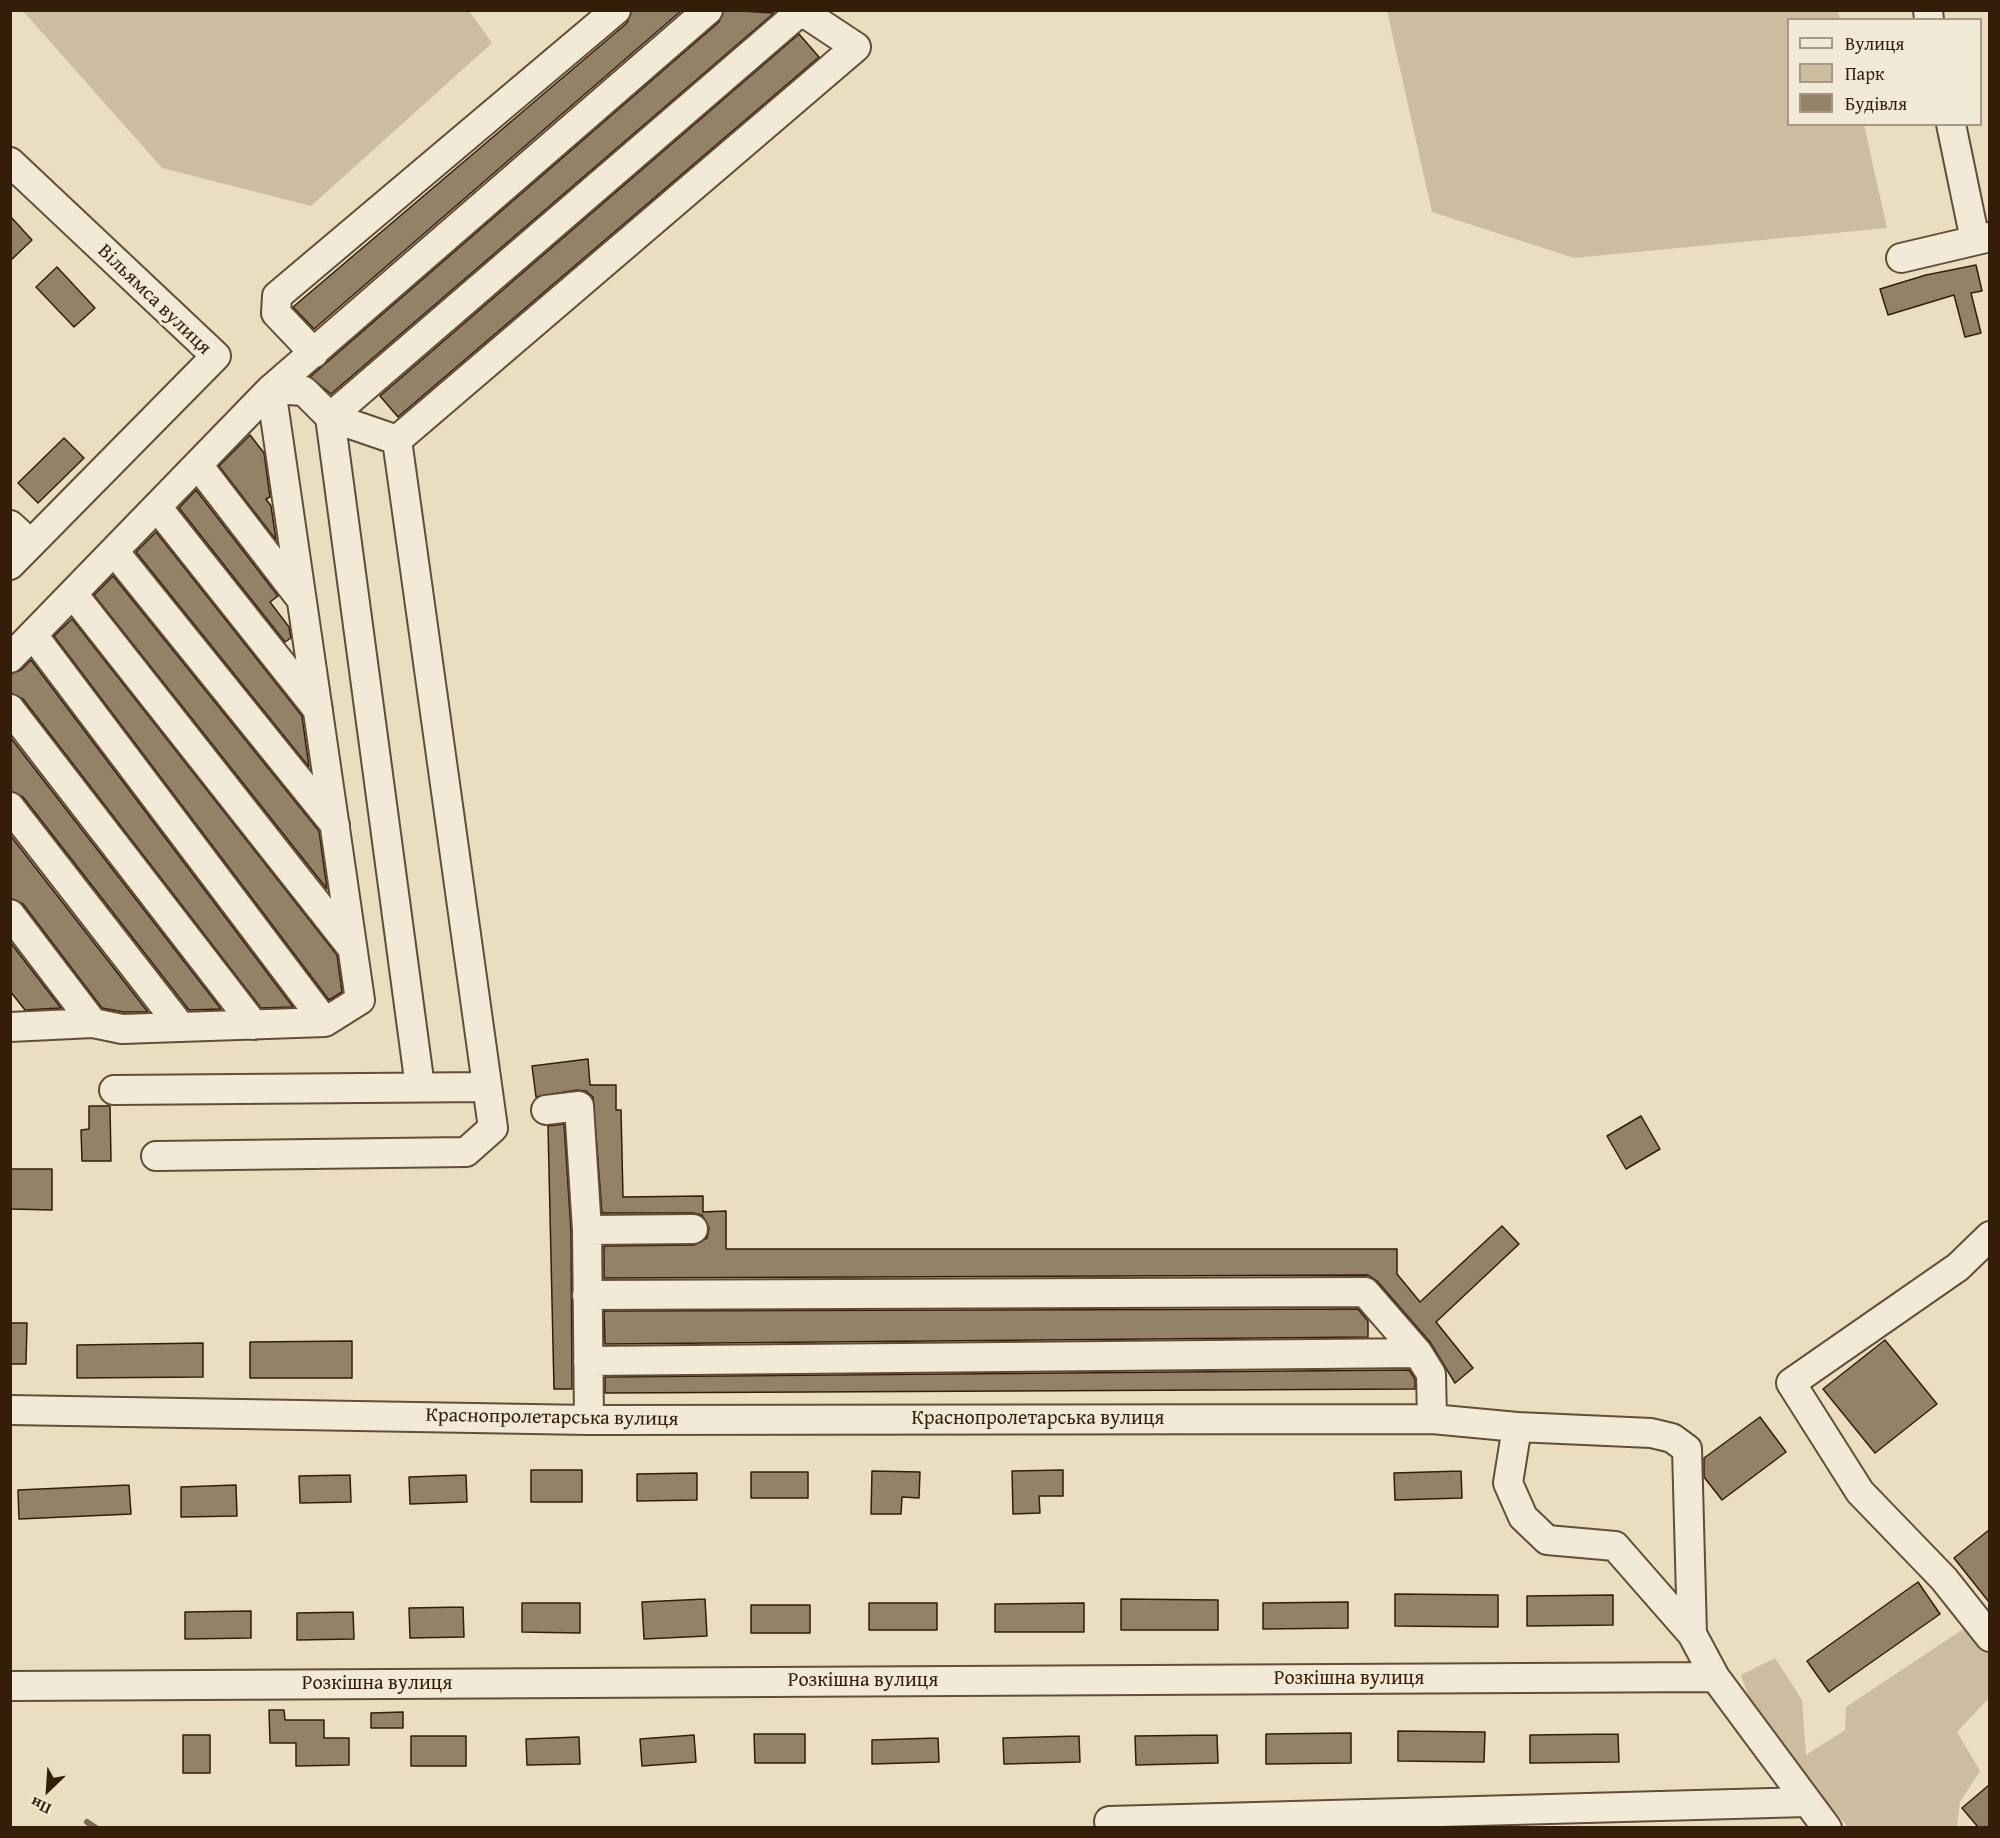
<!DOCTYPE html>
<html>
<head>
<meta charset="utf-8">
<style>
  body { margin:0 }
  #map { position:relative; width:2000px; height:1838px; overflow:hidden; background:#ebdec0; font-family:"Gentium Book Plus",serif }
  canvas { display:block }
  .frame { position:absolute; inset:0; border:12px solid #341d09; pointer-events:none }
  .legend { position:absolute; left:1787px; top:18px; width:195px; height:108px; box-sizing:border-box; background:#f2ead6; border:2px solid #a69884; margin:0; padding:8px 10px; list-style:none; font-size:18px; color:#341d09 }
  .legend li { display:flex; align-items:center; gap:12px; height:30px }
  .legend b { width:30px; border:2px solid #a69884 }
  .north { position:absolute; left:18px; top:1760px; width:60px; height:60px; -webkit-text-stroke:4px #f2ead6; paint-order:stroke; rotate:205deg; font-size:16px; font-weight:700; line-height:24px; text-align:center; color:#341d09 }
  .north::after { content:''; display:block; margin:auto; width:21px; height:27px; background:#341d09; clip-path:polygon(50% 0,100% 100%,50% 72%,0 100%) }
</style>
</head>
<body>
<div id="map">
<canvas width="2000" height="1838"></canvas>
<div class="frame"></div>
<ul class="legend">
<li><b style="height:8px;background:#f2ead6"></b>Вулиця</li>
<li><b style="height:16px;background:#ccbda1"></b>Парк</li>
<li><b style="height:16px;background:#938168"></b>Будівля</li>
</ul>
<div class="north">Пн</div>
</div>
<script>
const ctx = document.querySelector('canvas').getContext('2d');
ctx.lineJoin = 'round';
function fillPath(path, color) { ctx.fillStyle = color; ctx.fill(path, 'evenodd'); }
const poly = rows => new Path2D(rows.map(r => 'M' + r).join(''));
function stroke(path, color, width, dash) { ctx.strokeStyle = color; ctx.lineWidth = width; ctx.lineCap = dash ? 'butt' : 'round'; ctx.setLineDash(dash || []); ctx.stroke(path); }
function label(font, color, halo, rows, align = 'center') {
  ctx.font = font + ' "Gentium Book Plus",serif'; ctx.lineWidth = 6; ctx.setLineDash([]); ctx.textBaseline = 'middle'; ctx.strokeStyle = halo; ctx.fillStyle = color; for (const [text, x, y, turn = 0] of rows) {
    ctx.save(); ctx.translate(x, y); ctx.rotate((+turn || 0) * Math.PI / 180); ctx.textAlign = isNaN(turn) ? turn : align; if (halo) ctx.strokeText(text, 0, 0); ctx.fillText(text, 0, 0); ctx.restore();
  }
}
fillPath(poly([
  [23,11,469,11,492,43,311,206,162,168],
  [1387,11,1838,11,1840,19,1788,20,1788,124,1864,125,1887,228,1574,258,1432,212],
  [1977,1620,1989,1634,1989,1698,1957,1732,1980,1771,1960,1802,1957,1827,1848,1827,1757,1720,1741,1675,1775,1658,1802,1700,1806,1755,1845,1730,1846,1707]
]), '#ccbda1');
stroke(poly([
  [87,1822,96,1828]
]), '#7d6952', 6);
const building = poly([
  [632,10,682,10,314,329,293,307,627,23,632,10],
  [724,10,774,13,331,394,310,377,719,22,724,10],
  [799,34,819,57,398,417,380,396,799,34],
  [10,216,32,240,10,261,10,216],
  [1976,265,1982,291,1971,293,1981,333,1965,337,1954,295,1888,315,1880,289,1926,275,1976,265],
  [57,267,95,308,74,327,36,287,57,267],
  [250,435,264,453,270,497,266,499,271,506,276,540,219,466,250,435],
  [64,438,84,458,38,503,18,483,64,438],
  [196,490,278,596,270,602,289,627,291,638,285,642,179,508,196,490],
  [156,532,302,716,309,767,136,552,156,532],
  [113,576,319,831,327,889,94,595,113,576],
  [72,619,337,955,342,992,329,1000,54,636,72,619],
  [31,660,293,1007,261,1008,23,699,10,693,10,674,21,670,31,660],
  [10,737,221,1009,189,1010,23,797,10,791,10,737],
  [10,835,148,1012,123,1012,102,1008,23,904,10,898,10,835],
  [10,942,61,1008,25,1010,10,991,10,942],
  [588,1059,590,1085,616,1085,616,1110,621,1110,623,1197,703,1196,703,1212,726,1211,726,1249,1397,1249,1397,1274,1420,1302,1502,1226,1519,1244,1436,1322,1473,1368,1455,1383,1430,1342,1377,1281,1368,1275,604,1278,604,1246,694,1245,707,1238,709,1228,702,1215,693,1213,602,1213,593,1097,586,1091,577,1090,536,1097,532,1066,588,1059],
  [89,1106,110,1106,111,1161,82,1161,81,1130,89,1129,89,1106],
  [1641,1116,1660,1149,1626,1169,1607,1136,1641,1116],
  [564,1124,571,1231,572,1389,554,1389,548,1126,564,1124],
  [10,1169,52,1169,52,1210,10,1209,10,1169],
  [1358,1309,1368,1321,1368,1337,605,1344,604,1311,1358,1309],
  [10,1323,27,1323,26,1364,10,1364,10,1323],
  [1885,1340,1937,1404,1875,1453,1823,1389,1885,1340],
  [352,1341,352,1378,250,1378,250,1342,352,1341],
  [203,1343,203,1377,77,1378,77,1345,203,1343],
  [1409,1370,1415,1379,1415,1389,605,1393,605,1377,1409,1370],
  [1760,1417,1786,1452,1722,1500,1704,1477,1704,1458,1760,1417],
  [531,1470,582,1470,582,1502,531,1502,531,1470],
  [1063,1470,1063,1496,1039,1496,1040,1513,1013,1514,1012,1471,1063,1470],
  [872,1471,920,1472,919,1498,902,1497,901,1514,871,1514,872,1471],
  [1461,1471,1462,1498,1395,1500,1394,1473,1461,1471],
  [751,1472,808,1472,808,1498,751,1498,751,1472],
  [697,1473,697,1500,637,1501,637,1474,697,1473],
  [350,1475,351,1502,300,1503,299,1476,350,1475],
  [466,1475,467,1502,410,1504,409,1477,466,1475],
  [129,1485,131,1514,19,1519,18,1490,129,1485],
  [236,1485,237,1516,181,1517,181,1487,236,1485],
  [1989,1530,1989,1602,1954,1558,1989,1530],
  [1918,1582,1940,1614,1829,1692,1807,1661,1918,1582],
  [1395,1594,1498,1595,1498,1627,1395,1626,1395,1594],
  [1613,1595,1613,1625,1527,1626,1527,1596,1613,1595],
  [705,1599,707,1636,644,1639,642,1602,705,1599],
  [1121,1599,1218,1600,1218,1630,1121,1630,1121,1599],
  [1348,1602,1348,1628,1263,1629,1263,1603,1348,1602],
  [522,1603,580,1603,580,1633,522,1632,522,1603],
  [869,1603,937,1603,937,1630,869,1630,869,1603],
  [1084,1603,1084,1632,995,1632,995,1604,1084,1603],
  [751,1605,810,1605,810,1633,751,1633,751,1605],
  [463,1607,464,1637,410,1638,409,1608,463,1607],
  [251,1611,251,1638,185,1639,185,1612,251,1611],
  [353,1612,354,1639,297,1640,297,1613,353,1612],
  [269,1710,284,1710,285,1720,324,1720,324,1738,349,1738,349,1765,296,1766,296,1743,270,1743,269,1710],
  [403,1712,403,1728,371,1728,371,1713,403,1712],
  [1398,1731,1485,1732,1484,1762,1398,1761,1398,1731],
  [1351,1733,1351,1763,1266,1764,1266,1734,1351,1733],
  [754,1734,805,1734,805,1763,755,1763,754,1734],
  [1618,1734,1619,1762,1530,1763,1530,1735,1618,1734],
  [183,1735,210,1735,210,1773,183,1773,183,1735],
  [694,1735,696,1762,642,1766,640,1739,694,1735],
  [1217,1735,1218,1763,1136,1765,1135,1736,1217,1735],
  [411,1736,466,1736,466,1766,411,1766,411,1736],
  [1079,1736,1080,1762,1004,1764,1003,1738,1079,1736],
  [579,1737,580,1764,527,1765,526,1739,579,1737],
  [938,1738,939,1762,872,1764,872,1740,938,1738],
  [1989,1785,1989,1827,1978,1827,1962,1808,1989,1785]
]);
fillPath(building, '#938168');
stroke(building, '#341d09', 1.5);
const minor = poly([
  [1928,10,1929,20],
  [1951,124,1975,240],
  [10,162,216,356,10,565],
  [1901,258,1990,237],
  [314,353,276,313,277,296,616,10],
  [397,440,856,47,800,10],
  [198,465,301,599],
  [157,507,318,710],
  [10,525,30,543],
  [114,551,335,825],
  [73,594,352,948],
  [33,635,325,1022],
  [10,658,271,389,708,10],
  [10,709,254,1025],
  [10,807,181,1027],
  [10,914,93,1023],
  [10,1027,93,1023,122,1029,325,1022,360,1000,271,389,304,391,330,417,420,1087],
  [114,1090,487,1087],
  [546,1110,579,1106,587,1230,589,1420],
  [156,1156,466,1152,493,1128,397,440,330,417,801,11],
  [587,1230,693,1229],
  [1990,1236,1958,1267,1791,1383,1860,1492,1944,1579,1990,1637],
  [587,1295,1365,1292,1418,1353,1431,1374,1432,1419],
  [588,1361,1418,1353],
  [10,1410,589,1420,1432,1419,1517,1427,1508,1483,1523,1517,1547,1540,1615,1546,1692,1634,1715,1677,1827,1828],
  [1517,1427,1651,1433,1672,1438,1687,1449,1692,1634],
  [10,1686,1715,1677],
  [1110,1828,1109,1821,1807,1802]
]);
stroke(minor, '#624d37', 32);
stroke(minor, '#f2ead6', 28);
label('20px', '#341d09', '#f2ead6', [
  ["Вільямса вулиця",154,300,44],
  ["Краснопролетарська вулиця",552,1418,1],
  ["Краснопролетарська вулиця",1038,1419],
  ["Розкішна вулиця",1349,1679],
  ["Розкішна вулиця",863,1681],
  ["Розкішна вулиця",377,1684]
]);
</script>
</body>
</html>
